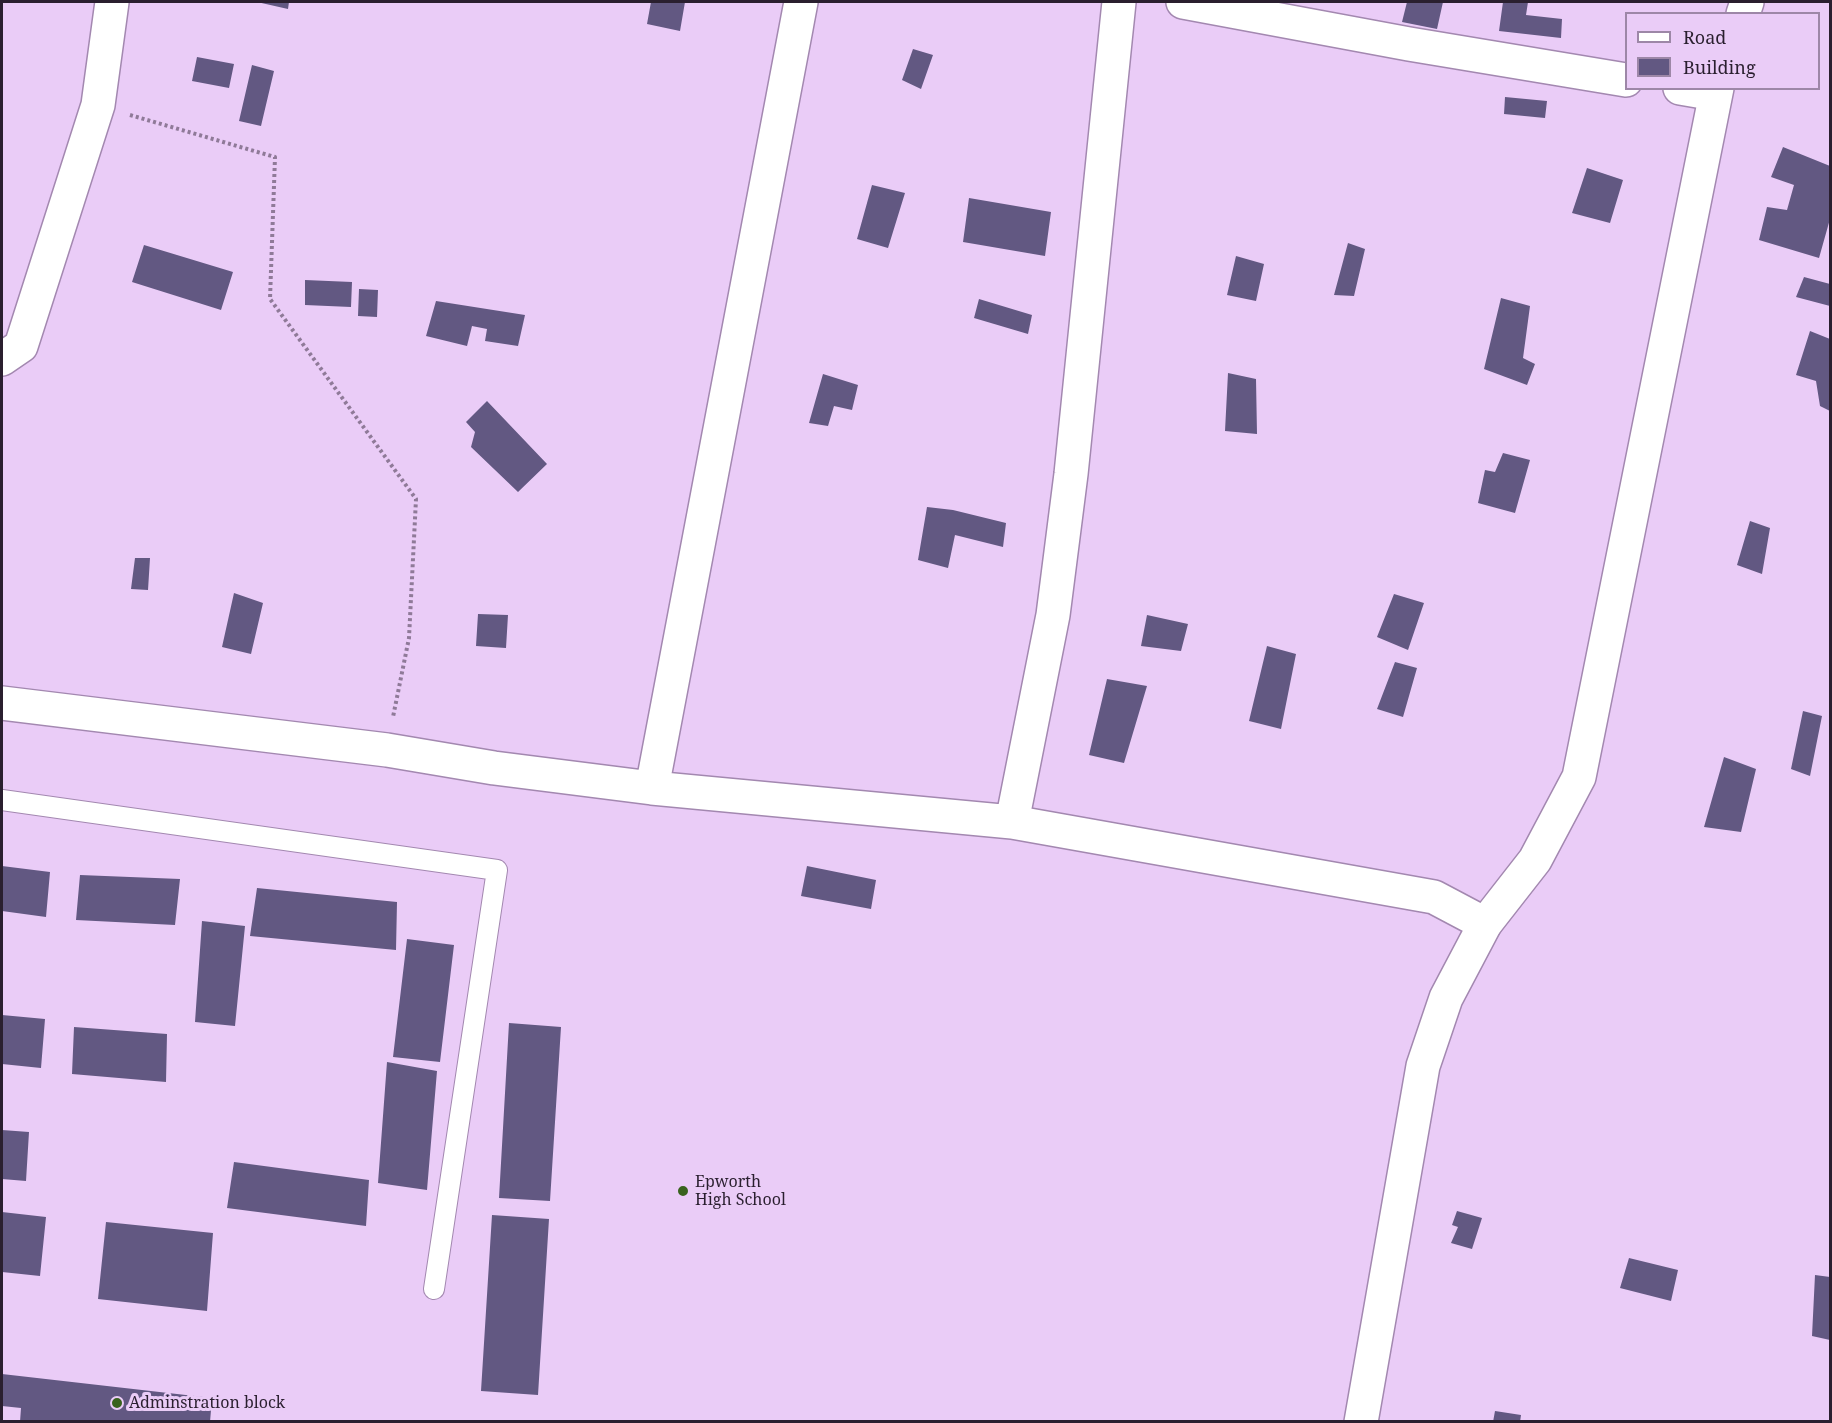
<!DOCTYPE html>
<html>
<head>
<meta charset="utf-8">
<style>
  body { margin:0 }
  #map { position:relative; width:1832px; height:1423px; overflow:hidden; background:#eaccf7; font-family:"Noto Serif",serif }
  canvas { display:block }
  .frame { position:absolute; inset:0; border:3px solid #2a1f2f; pointer-events:none }
  .legend { position:absolute; left:1625px; top:12px; width:195px; height:78px; box-sizing:border-box; background:#eaccf7; border:2px solid #9d87a7; margin:0; padding:8px 10px; list-style:none; font-size:18px; color:#2a1f2f }
  .legend li { display:flex; align-items:center; gap:12px; height:30px }
  .legend b { width:30px; border:2px solid #9d87a7 }
</style>
</head>
<body>
<div id="map">
<canvas width="1832" height="1423"></canvas>
<div class="frame"></div>
<ul class="legend">
<li><b style="height:8px;background:#fff"></b>Road</li>
<li><b style="height:16px;background:#625882"></b>Building</li>
</ul>
</div>
<script>
const ctx = document.querySelector('canvas').getContext('2d');
ctx.lineJoin = 'round';
function fillPath(path, color) { ctx.fillStyle = color; ctx.fill(path, 'evenodd'); }
const poly = rows => new Path2D(rows.map(r => 'M' + r).join(''));
function stroke(path, color, width, dash) { ctx.strokeStyle = color; ctx.lineWidth = width; ctx.lineCap = dash ? 'butt' : 'round'; ctx.setLineDash(dash || []); ctx.stroke(path); }
function label(font, color, halo, rows, align = 'center') {
  ctx.font = font + ' "Noto Serif",serif'; ctx.lineWidth = 6; ctx.setLineDash([]); ctx.textBaseline = 'middle'; ctx.strokeStyle = halo; ctx.fillStyle = color; for (const [text, x, y, turn = 0] of rows) {
    ctx.save(); ctx.translate(x, y); ctx.rotate((+turn || 0) * Math.PI / 180); ctx.textAlign = isNaN(turn) ? turn : align; if (halo) ctx.strokeText(text, 0, 0); ctx.fillText(text, 0, 0); ctx.restore();
  }
}
fillPath(poly([
  [257,2,289,2,288,9],
  [651,2,685,2,680,31,647,24],
  [1407,2,1443,2,1437,29,1402,22],
  [1503,2,1528,2,1526,15,1562,19,1561,38,1499,31],
  [913,49,933,55,921,89,902,80],
  [197,57,234,64,229,88,192,81],
  [252,65,274,71,261,126,239,121],
  [1505,97,1547,101,1545,118,1504,114],
  [1783,147,1830,166,1830,219,1819,258,1759,240,1767,207,1787,210,1794,185,1771,177],
  [1587,168,1623,180,1610,223,1572,213],
  [872,185,905,193,888,248,857,239],
  [969,198,1051,212,1045,256,963,242],
  [1348,243,1365,249,1354,296,1334,295],
  [144,245,233,272,221,310,132,282],
  [1236,256,1264,264,1256,301,1227,295],
  [1804,277,1830,284,1830,306,1796,297],
  [305,280,352,282,351,307,305,305],
  [359,289,378,290,377,317,358,316],
  [1501,298,1530,306,1523,358,1535,364,1527,385,1484,369],
  [979,299,1032,315,1028,334,974,318],
  [436,301,525,315,518,346,485,341,487,329,472,326,467,346,426,336],
  [1810,331,1830,339,1830,411,1820,406,1816,381,1796,375],
  [1228,373,1256,379,1257,434,1225,431],
  [823,374,858,385,852,410,834,406,828,426,809,423],
  [487,401,547,464,518,492,471,447,475,432,466,422],
  [1503,453,1530,460,1515,513,1478,503,1485,470,1495,472],
  [927,507,953,510,1006,523,1003,547,955,535,948,568,918,560],
  [1750,521,1770,528,1762,574,1737,565],
  [135,558,150,558,148,590,131,589],
  [234,593,263,603,251,654,222,647],
  [1394,594,1424,603,1408,650,1377,637],
  [478,614,508,615,506,648,476,646],
  [1147,615,1188,624,1181,651,1141,646],
  [1267,646,1296,654,1281,729,1249,721],
  [1395,662,1417,668,1403,717,1377,709],
  [1107,679,1147,686,1124,763,1089,755],
  [1803,711,1822,716,1810,776,1791,769],
  [1724,757,1756,769,1741,832,1704,827],
  [2,866,50,872,46,917,2,911],
  [807,866,876,880,871,909,801,896],
  [80,875,180,879,175,925,76,920],
  [257,888,397,902,396,950,250,936],
  [202,921,245,926,235,1026,195,1022],
  [407,939,454,945,440,1062,393,1057],
  [2,1015,45,1019,41,1068,2,1064],
  [509,1023,561,1027,550,1201,499,1198],
  [74,1027,167,1034,166,1082,72,1074],
  [387,1062,437,1071,427,1190,378,1183],
  [2,1130,29,1132,26,1181,2,1179],
  [234,1162,369,1180,366,1226,227,1208],
  [1457,1211,1482,1218,1472,1249,1451,1243,1458,1227,1452,1225],
  [2,1212,46,1217,40,1276,2,1272],
  [492,1215,549,1219,538,1395,481,1391],
  [106,1222,213,1233,207,1311,98,1299],
  [1629,1258,1678,1270,1671,1301,1620,1288],
  [1815,1275,1830,1277,1830,1340,1812,1336],
  [2,1374,212,1398,210,1422,20,1422,21,1408,2,1406],
  [1495,1411,1521,1415,1520,1422,1493,1422]
]), '#625882');
const service = poly([
  [2,800,497,870,434,1289]
]);
const minor = poly([
  [1183,2,1409,44,1626,80],
  [1680,88,1715,94],
  [2,359,21,346,98,105,112,2],
  [2,703,387,750,494,768,652,788,1012,822,1434,897,1485,924],
  [652,788,801,2],
  [1012,822,1053,615,1071,474,1119,2]
]);
const tertiary = poly([
  [1743,14,1747,2],
  [1361,1422,1423,1066,1446,998,1485,924,1535,860,1579,777,1717,88]
]);
stroke(service, '#a388b0', 22);
stroke(minor, '#a388b0', 36);
stroke(tertiary, '#a388b0', 36);
stroke(poly([
  [130,115,275,157,270,299,416,499,409,638,393,717]
]), '#8f7a98', 4, [3, 3]);
stroke(service, '#fff', 20);
stroke(minor, '#fff', 33);
stroke(tertiary, '#fff', 33);
for (const [x, y, r, color] of [
  [683,1191,6,"#39621e"],
  [117,1403,6,"#39621e"]
]) { const dot = new Path2D(); dot.arc(x, y, r, 0, 2 * Math.PI); ctx.fillStyle = color; ctx.fill(dot); stroke(dot, '#eaccf7', 2); }
label('16px', '#2a1f2f', '#eaccf7', [
  ["Epworth",695,1182],
  ["High School",695,1200],
  ["Adminstration block",129,1403]
], 'left');
</script>
</body>
</html>
